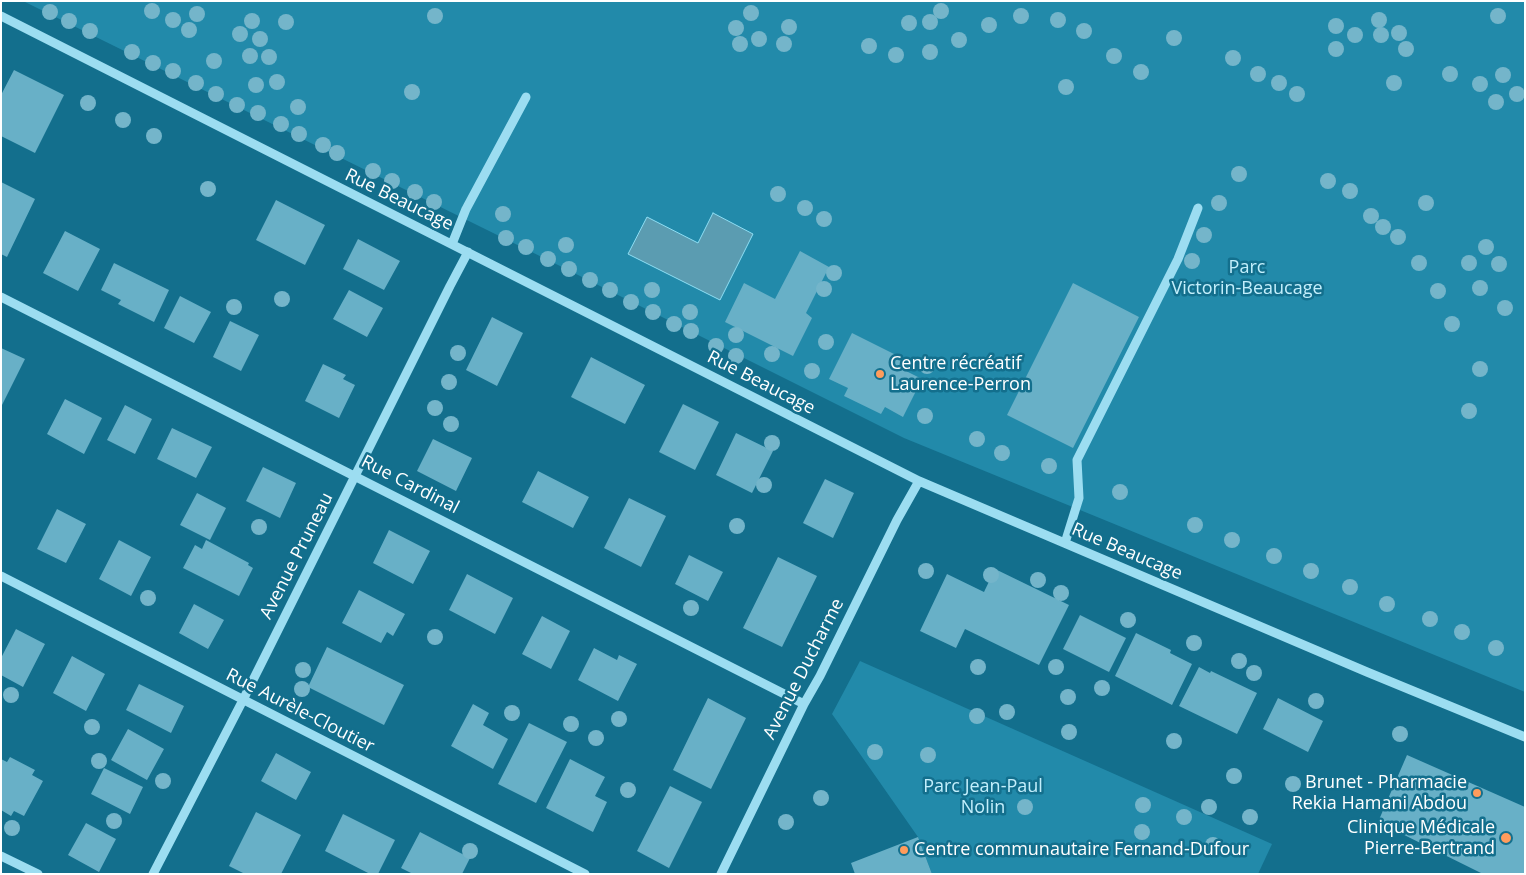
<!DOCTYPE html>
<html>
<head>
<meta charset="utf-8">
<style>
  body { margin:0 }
  #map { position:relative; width:1526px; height:875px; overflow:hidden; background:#136f8d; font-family:"Open Sans",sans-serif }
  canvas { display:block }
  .frame { position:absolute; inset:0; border:2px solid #fff; pointer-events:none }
</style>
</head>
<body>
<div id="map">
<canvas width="1526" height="875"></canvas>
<div class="frame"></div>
</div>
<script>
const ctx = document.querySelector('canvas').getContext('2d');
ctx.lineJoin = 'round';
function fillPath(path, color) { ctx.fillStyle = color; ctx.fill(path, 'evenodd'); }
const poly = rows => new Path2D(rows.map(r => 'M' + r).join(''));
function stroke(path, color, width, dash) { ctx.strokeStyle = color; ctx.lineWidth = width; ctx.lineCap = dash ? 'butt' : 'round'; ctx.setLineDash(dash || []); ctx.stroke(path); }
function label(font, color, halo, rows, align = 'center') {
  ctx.font = font + ' "Open Sans",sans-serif'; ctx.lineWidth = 5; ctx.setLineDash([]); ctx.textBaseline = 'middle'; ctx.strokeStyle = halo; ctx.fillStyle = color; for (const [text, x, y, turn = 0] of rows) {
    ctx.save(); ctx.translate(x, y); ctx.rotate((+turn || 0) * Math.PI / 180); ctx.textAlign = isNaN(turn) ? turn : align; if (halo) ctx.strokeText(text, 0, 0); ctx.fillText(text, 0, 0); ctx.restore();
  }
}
fillPath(poly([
  [23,1,1525,1,1525,692,904,438,558,265],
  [860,661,1272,844,1258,874,932,874,918,837,832,714]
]), '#228aaa');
const water = poly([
  [713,213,753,234,720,300,628,254,647,217,698,243,713,213]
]);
fillPath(water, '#5b9cb1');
stroke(water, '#8edef4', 1);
fillPath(poly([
  [14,70,64,95,35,153,1,136,1,95],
  [1,182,35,199,7,257,1,254],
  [276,200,325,225,305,265,256,240],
  [65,231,100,249,78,291,43,273],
  [358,239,400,261,384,290,343,269],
  [800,251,829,267,806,313,812,318,793,356,725,322,744,283,775,299],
  [114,263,169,290,154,322,118,304,121,300,101,290],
  [1073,283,1139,317,1073,448,1007,415],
  [349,290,383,308,367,337,333,319],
  [180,296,211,312,194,343,164,328],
  [492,317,523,333,497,386,466,370],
  [230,321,259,335,241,371,213,357],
  [852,333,908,361,904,370,922,379,903,417,885,407,881,414,844,396,848,388,829,379],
  [1,348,25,359,1,407],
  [591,357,645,385,625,424,571,397],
  [323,364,346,375,343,379,355,385,339,418,305,401],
  [65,399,102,418,84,454,47,434],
  [683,404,719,422,695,470,659,452],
  [125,405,152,419,135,454,107,440],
  [172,428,212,447,196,478,157,459],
  [736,433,773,451,752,493,716,475],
  [433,439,472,458,456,491,417,471],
  [263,467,296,483,280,518,246,501],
  [538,471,589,497,573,528,522,502],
  [825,479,854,493,833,538,803,523],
  [197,493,226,508,210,540,180,525],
  [629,498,666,516,641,567,604,548],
  [57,509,86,524,66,563,37,549],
  [389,530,430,551,413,584,373,563],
  [119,540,151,557,131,596,99,579],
  [206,540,249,563,248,565,253,568,239,596,183,568,195,545,202,549],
  [689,555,723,572,708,601,675,584],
  [778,557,817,576,782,647,743,628],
  [995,569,1069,605,1039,665,965,629,956,648,920,631,947,574,984,592],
  [467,574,513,598,495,634,449,610],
  [359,590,405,614,393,636,387,632,381,643,342,623],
  [194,604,224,620,208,649,179,633],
  [1080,615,1126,638,1109,672,1063,649],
  [542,616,570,631,551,669,522,654],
  [16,629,45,644,23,687,1,675,1,658],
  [1136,633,1171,650,1170,653,1192,664,1172,705,1115,676],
  [327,647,404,685,384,725,308,687],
  [594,648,617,660,619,655,637,664,618,701,578,680],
  [72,656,105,674,86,711,53,693],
  [1199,667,1210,673,1211,671,1257,693,1237,734,1179,706],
  [139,684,184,706,171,733,126,710],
  [708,698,746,718,711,789,673,770],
  [1278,698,1323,721,1308,752,1263,729],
  [473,704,489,713,483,725,508,739,493,769,451,746],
  [529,723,567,742,536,803,498,784],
  [128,729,164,749,147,780,111,760],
  [276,753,311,772,296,800,261,781],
  [1407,755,1525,807,1525,874,1483,874,1378,822],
  [10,757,35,770,32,775,43,781,24,816,14,811,11,816,1,810,1,759,7,762],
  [570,759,605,777,595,796,607,802,593,832,546,808],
  [104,768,143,787,130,814,91,794],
  [670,786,702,802,669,868,637,851],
  [256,812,301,835,281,874,245,874,229,866],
  [343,814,395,840,378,874,370,874,325,851],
  [86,823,116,839,99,872,68,855],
  [420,832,470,858,462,874,413,874,401,868],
  [918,837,932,874,855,874,851,863]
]), '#68b0c7');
stroke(poly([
  [1,16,919,481,1367,672,1525,737],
  [452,244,466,209,526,97],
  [1,297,804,704],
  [1065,543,1079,498,1077,460,1178,259,1198,208],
  [1,576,585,874],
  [1,856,38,874],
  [153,874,243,700,450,286,468,252],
  [721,874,804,704,820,676,897,520,919,481]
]), '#9cddf1', 9);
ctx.fillStyle = '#74b5ca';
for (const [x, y] of [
  [152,11],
  [941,11],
  [50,12],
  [751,13],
  [197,14],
  [435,16],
  [1021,16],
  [1498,16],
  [173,20],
  [1058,20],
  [1379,20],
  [69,21],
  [252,21],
  [286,22],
  [930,22],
  [909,23],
  [989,25],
  [1336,26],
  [789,27],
  [736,28],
  [189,30],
  [90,31],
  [1084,31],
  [1399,33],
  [240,34],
  [1355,35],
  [1381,35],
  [1174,38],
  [260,39],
  [759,39],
  [959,40],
  [740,44],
  [784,44],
  [869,46],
  [1336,49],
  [1406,49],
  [132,52],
  [930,52],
  [896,55],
  [250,56],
  [1114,56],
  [269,57],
  [1233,58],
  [214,61],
  [153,63],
  [173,71],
  [1141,72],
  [1258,74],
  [1450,74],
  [1503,75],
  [277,82],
  [196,83],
  [1279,83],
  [1394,83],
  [1480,84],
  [256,85],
  [1066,87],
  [412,92],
  [216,94],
  [1297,94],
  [1517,94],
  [1496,102],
  [88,103],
  [237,105],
  [298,107],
  [258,113],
  [123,120],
  [281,124],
  [299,134],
  [154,136],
  [323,145],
  [337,153],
  [373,171],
  [1239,174],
  [392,181],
  [1328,181],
  [208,189],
  [1350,191],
  [415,192],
  [778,194],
  [434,202],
  [1219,203],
  [1426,203],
  [805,208],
  [503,214],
  [1371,216],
  [824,219],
  [1383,227],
  [1204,235],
  [1398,237],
  [506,238],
  [566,245],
  [526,247],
  [1486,247],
  [548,259],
  [1192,261],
  [1419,263],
  [1469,263],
  [1499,264],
  [569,269],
  [834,273],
  [590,280],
  [1480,288],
  [824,289],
  [610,290],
  [652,290],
  [1438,291],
  [282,299],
  [631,302],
  [234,307],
  [1505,308],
  [653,312],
  [690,312],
  [674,324],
  [1452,324],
  [691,331],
  [736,335],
  [826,342],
  [716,346],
  [458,353],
  [772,354],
  [736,356],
  [927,366],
  [1480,369],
  [812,371],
  [449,382],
  [435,408],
  [1469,411],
  [925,416],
  [451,424],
  [977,439],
  [772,443],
  [1002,453],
  [1049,466],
  [764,485],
  [1120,492],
  [1195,525],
  [737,526],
  [259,527],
  [1232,540],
  [1274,556],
  [926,571],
  [1311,571],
  [991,575],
  [1038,580],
  [1350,587],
  [1061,593],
  [148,598],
  [1387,604],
  [691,608],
  [1430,619],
  [1128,620],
  [1462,632],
  [435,637],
  [1194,643],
  [1496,648],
  [1239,661],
  [978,667],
  [1056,667],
  [303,670],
  [1254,673],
  [1102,688],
  [302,689],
  [11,695],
  [1068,697],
  [1316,701],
  [1007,712],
  [512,713],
  [977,716],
  [619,719],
  [571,724],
  [92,727],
  [1069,732],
  [1400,734],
  [596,738],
  [1174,741],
  [875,752],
  [928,755],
  [99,761],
  [1234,776],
  [163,781],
  [1293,784],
  [628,790],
  [821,798],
  [1143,805],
  [1025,807],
  [1209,807],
  [1184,817],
  [1250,817],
  [114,821],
  [786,822],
  [12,828],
  [1142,832],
  [1213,845],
  [470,851]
]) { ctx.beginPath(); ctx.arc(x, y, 8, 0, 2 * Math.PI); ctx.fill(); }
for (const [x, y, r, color] of [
  [880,374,5,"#ff9c5c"],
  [1477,793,5,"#ff9c5c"],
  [1506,838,6,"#ff9c5c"],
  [904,850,5,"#ff9c5c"]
]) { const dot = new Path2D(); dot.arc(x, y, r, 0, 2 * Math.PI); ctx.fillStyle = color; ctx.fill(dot); stroke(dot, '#136f8d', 2); }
label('18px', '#fff', '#136f8d', [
  ["Rue Beaucage",399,200,26],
  ["Rue Beaucage",761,383,27],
  ["Rue Cardinal",410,485,27],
  ["Rue Beaucage",1127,552,23],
  ["Avenue Pruneau",297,556,-63],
  ["Avenue Ducharme",804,669,-63],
  ["Rue Aurèle-Cloutier",300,711,27]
]);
label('18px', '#c3effc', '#136f8d', [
  ["Parc",1247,268],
  ["Victorin-Beaucage",1247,289],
  ["Parc Jean-Paul",983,787],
  ["Nolin",983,808]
]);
label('18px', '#fff', '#136f8d', [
  ["Centre récréatif",890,364],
  ["Laurence-Perron",890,385],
  ["Brunet - Pharmacie",1467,783,"right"],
  ["Rekia Hamani Abdou",1467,804,"right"],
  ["Clinique Médicale",1495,828,"right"],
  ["Pierre-Bertrand",1495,849,"right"],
  ["Centre communautaire Fernand-Dufour",914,850]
], 'left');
</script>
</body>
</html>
